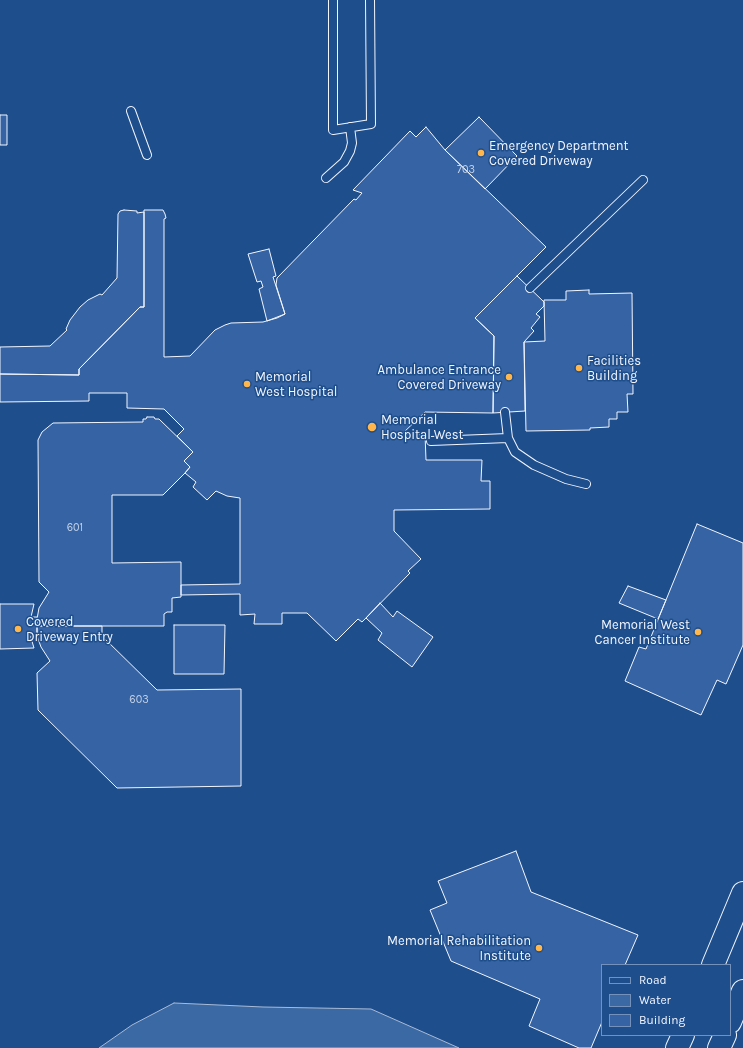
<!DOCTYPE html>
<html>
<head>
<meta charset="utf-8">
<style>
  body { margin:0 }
  #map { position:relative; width:743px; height:1048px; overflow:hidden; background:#1f4e8c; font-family:Karla,sans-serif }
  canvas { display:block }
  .legend { position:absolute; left:601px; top:964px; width:130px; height:72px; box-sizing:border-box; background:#1f4e8c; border:1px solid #7391ba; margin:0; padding:5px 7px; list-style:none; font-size:12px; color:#f2f6ff }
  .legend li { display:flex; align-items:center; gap:8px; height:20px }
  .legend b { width:20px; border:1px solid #7391ba }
</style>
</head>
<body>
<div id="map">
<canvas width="743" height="1048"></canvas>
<ul class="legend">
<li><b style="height:5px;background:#1f4e8c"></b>Road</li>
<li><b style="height:11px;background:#3b69a3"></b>Water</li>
<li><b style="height:11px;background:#3563a3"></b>Building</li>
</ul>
</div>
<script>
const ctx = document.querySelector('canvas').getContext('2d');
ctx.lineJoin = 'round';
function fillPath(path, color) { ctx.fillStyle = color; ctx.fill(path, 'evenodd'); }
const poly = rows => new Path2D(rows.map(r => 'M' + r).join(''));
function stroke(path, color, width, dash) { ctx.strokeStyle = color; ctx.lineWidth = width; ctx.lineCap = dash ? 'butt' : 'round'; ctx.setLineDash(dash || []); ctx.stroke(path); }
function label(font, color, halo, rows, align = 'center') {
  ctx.font = font + ' Karla,sans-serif'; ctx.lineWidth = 3; ctx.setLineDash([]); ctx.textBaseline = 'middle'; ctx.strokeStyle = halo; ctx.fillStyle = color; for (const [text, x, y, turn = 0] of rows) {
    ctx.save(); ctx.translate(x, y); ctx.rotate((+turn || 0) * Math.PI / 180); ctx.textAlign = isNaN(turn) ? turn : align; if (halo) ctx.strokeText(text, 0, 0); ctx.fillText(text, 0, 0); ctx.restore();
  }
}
const water = poly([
  [174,1003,263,1007,371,1009,459,1048,99,1048,132,1025,174,1003]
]);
fillPath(water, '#3b69a3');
stroke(water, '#a8bbd7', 1);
const building = poly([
  [0,115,7,115,7,145,0,145,0,115],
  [479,117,517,156,485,189,445,150,479,117],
  [426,127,445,150,546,247,475,318,494,336,493,413,425,412,402,434,425,434,426,460,482,460,481,481,490,481,490,509,394,510,394,531,421,559,408,571,410,573,362,622,358,619,336,641,307,613,282,613,282,624,254,624,255,614,240,615,240,594,181,595,181,585,240,584,240,498,227,496,216,491,207,500,193,487,196,482,185,473,190,467,184,461,193,452,177,436,184,429,164,409,127,408,127,393,89,393,89,401,0,402,0,374,79,375,79,369,140,307,144,307,144,210,163,210,165,214,166,218,164,219,164,357,190,356,215,330,225,325,231,323,263,322,277,318,285,314,276,285,277,278,354,199,356,200,362,193,353,190,410,131,416,137,426,127],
  [124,210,137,211,137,213,144,212,144,307,140,307,79,369,79,375,0,374,0,347,50,346,67,330,66,329,70,320,80,307,88,300,100,294,102,295,117,278,118,214,120,211,124,210],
  [269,249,276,276,273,277,285,314,267,321,259,289,263,287,261,281,257,282,248,254,269,249],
  [517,276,544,302,544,306,536,314,540,317,531,328,534,331,524,342,525,411,493,413,494,336,475,318,517,276],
  [589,290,589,294,632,293,633,394,627,394,628,412,617,412,617,419,609,419,609,427,590,428,590,430,526,431,524,342,545,341,544,300,566,300,566,291,589,290],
  [147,417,154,417,155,419,159,419,193,452,184,461,190,467,185,473,163,495,112,495,112,563,181,562,181,597,172,598,172,612,167,612,164,614,164,626,37,626,37,619,39,608,49,592,39,582,38,440,42,432,53,423,143,422,143,419,146,419,147,417],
  [697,524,743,543,743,645,726,684,717,680,701,715,625,681,639,647,646,649,697,524],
  [628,586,666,600,658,619,619,603,628,586],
  [380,603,393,617,397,611,433,637,412,667,378,640,382,633,366,618,380,603],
  [0,604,34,604,31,617,37,617,37,636,31,636,31,638,34,648,0,649,0,604],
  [174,625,225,625,224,674,174,674,174,625],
  [37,626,102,626,102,636,157,690,241,689,241,786,117,788,38,710,37,673,50,661,41,647,37,636,37,626],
  [516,851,531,892,638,935,625,965,602,965,602,1022,591,1048,579,1048,529,1026,540,999,451,961,430,910,447,903,438,881,516,851]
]);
fillPath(building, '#3563a3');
stroke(building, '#f2f6ff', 1);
const lane = poly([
  [333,0,333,130,371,124,370,0],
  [131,111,147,155],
  [326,178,344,162,350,151,352,143,350,127],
  [530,288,643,180],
  [505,412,508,438,515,452,534,465,566,479,586,484],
  [431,441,508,438]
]);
const secondary = poly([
  [713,965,743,893],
  [730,1022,743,991],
  [677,1048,683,1035],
  [719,1048,725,1035]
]);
stroke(lane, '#f2f6ff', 10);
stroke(secondary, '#f2f6ff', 24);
stroke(lane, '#1f4e8c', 8);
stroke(secondary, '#1f4e8c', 22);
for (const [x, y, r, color] of [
  [481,153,4,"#ffb74d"],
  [579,368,4,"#ffb74d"],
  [509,377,4,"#ffb74d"],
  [247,384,4,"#ffb74d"],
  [372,427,5,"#ffb74d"],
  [18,629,4,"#ffb74d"],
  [698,632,4,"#ffb74d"],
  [539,948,4,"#ffb74d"]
]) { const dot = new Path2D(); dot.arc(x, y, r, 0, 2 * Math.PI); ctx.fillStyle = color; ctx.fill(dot); stroke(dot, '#1f4e8c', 1.5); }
label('11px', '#c3d1e8', null, [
  ["703",466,170],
  ["601",75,528],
  ["603",139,700]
]);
label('13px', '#f2f6ff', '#1f4e8c', [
  ["Emergency Department",489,146],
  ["Covered Driveway",489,161],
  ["Facilities",587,361],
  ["Building",587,376],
  ["Ambulance Entrance",501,370,"right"],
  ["Covered Driveway",501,385,"right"],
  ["Memorial",255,377],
  ["West Hospital",255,392],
  ["Memorial",381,420],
  ["Hospital West",381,435],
  ["Covered",26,622],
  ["Driveway Entry",26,637],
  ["Memorial West",690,625,"right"],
  ["Cancer Institute",690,640,"right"],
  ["Memorial Rehabilitation",531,941,"right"],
  ["Institute",531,956,"right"]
], 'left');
</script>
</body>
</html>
